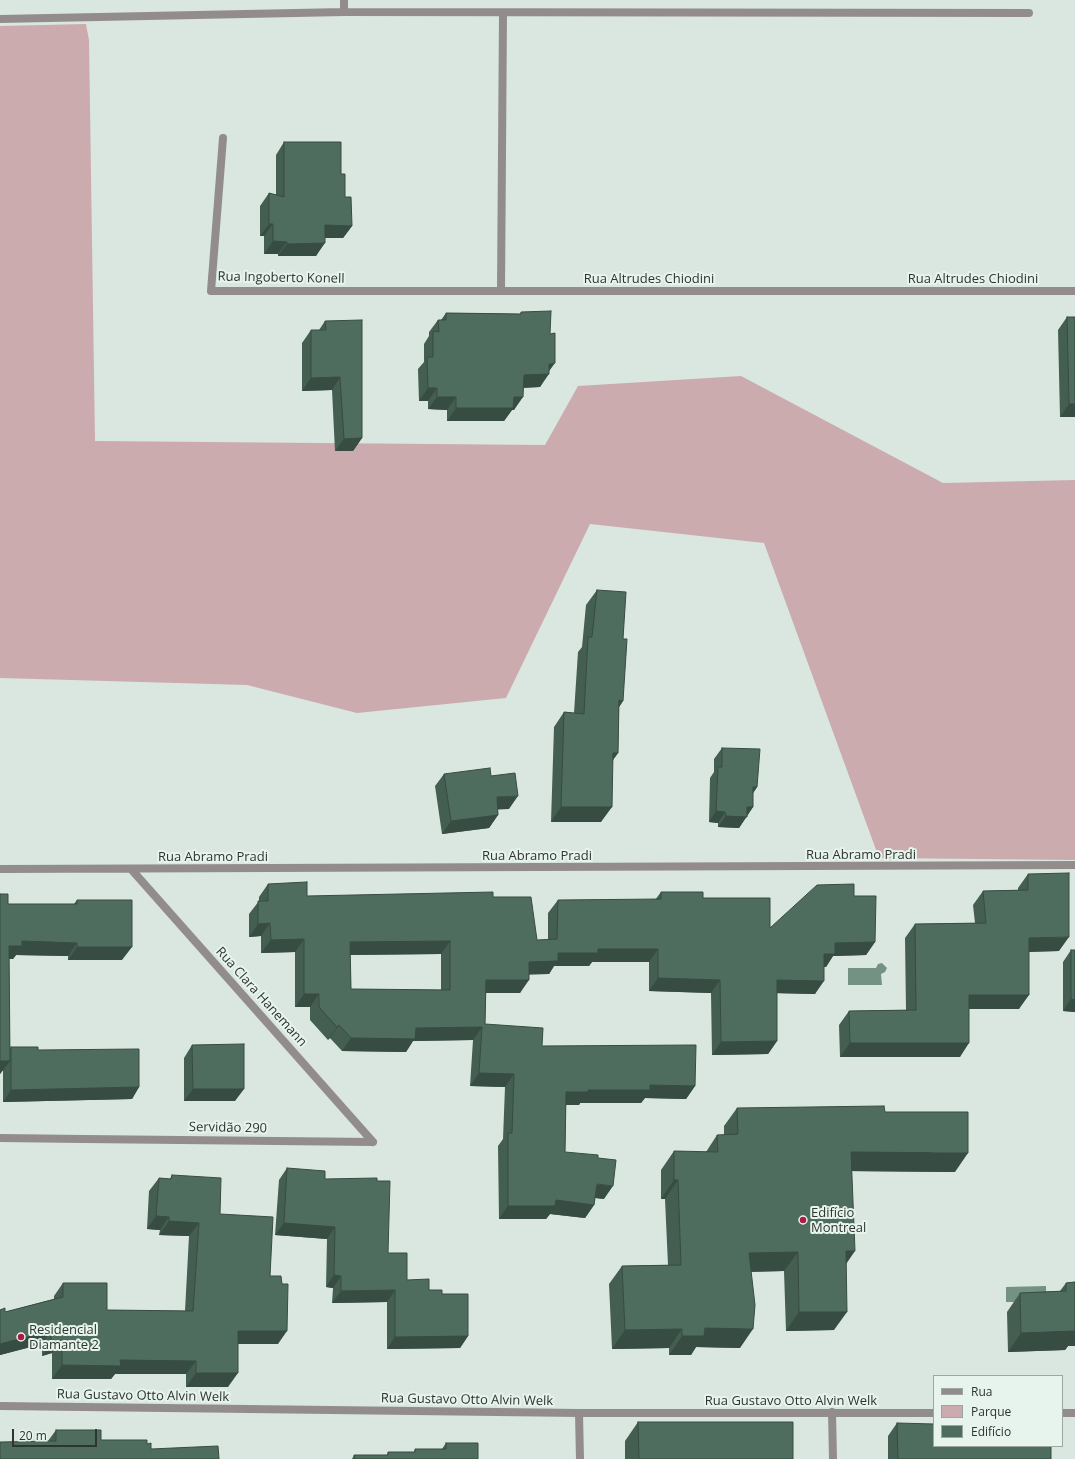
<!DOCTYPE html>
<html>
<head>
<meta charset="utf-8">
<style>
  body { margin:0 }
  #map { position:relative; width:1075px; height:1459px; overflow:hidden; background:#d9e7e0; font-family:"Open Sans",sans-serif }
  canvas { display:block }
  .legend { position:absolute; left:933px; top:1375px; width:130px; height:72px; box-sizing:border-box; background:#e7f4ed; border:1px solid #9da7a2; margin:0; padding:5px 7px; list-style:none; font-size:12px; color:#2f3431 }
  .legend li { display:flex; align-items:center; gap:8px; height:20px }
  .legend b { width:20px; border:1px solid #9da7a2 }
  .scale { position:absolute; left:12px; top:1429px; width:85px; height:18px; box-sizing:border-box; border:2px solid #2f3431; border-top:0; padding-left:5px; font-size:12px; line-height:14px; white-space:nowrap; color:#2f3431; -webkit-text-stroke:3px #e7f4ed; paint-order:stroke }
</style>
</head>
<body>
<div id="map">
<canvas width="1075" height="1459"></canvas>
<ul class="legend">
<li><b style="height:5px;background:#938c8d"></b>Rua</li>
<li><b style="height:11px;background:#ccabaf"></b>Parque</li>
<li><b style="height:11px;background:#4f6d5e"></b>Edifício</li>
</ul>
<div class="scale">20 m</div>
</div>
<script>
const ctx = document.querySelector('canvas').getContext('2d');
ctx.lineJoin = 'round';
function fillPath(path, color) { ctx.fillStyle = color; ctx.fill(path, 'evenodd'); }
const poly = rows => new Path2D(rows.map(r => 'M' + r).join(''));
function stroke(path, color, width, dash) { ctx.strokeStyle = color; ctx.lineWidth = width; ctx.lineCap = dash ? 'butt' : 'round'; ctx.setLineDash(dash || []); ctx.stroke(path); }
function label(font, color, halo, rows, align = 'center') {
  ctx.font = font + ' "Open Sans",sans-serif'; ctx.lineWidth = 4; ctx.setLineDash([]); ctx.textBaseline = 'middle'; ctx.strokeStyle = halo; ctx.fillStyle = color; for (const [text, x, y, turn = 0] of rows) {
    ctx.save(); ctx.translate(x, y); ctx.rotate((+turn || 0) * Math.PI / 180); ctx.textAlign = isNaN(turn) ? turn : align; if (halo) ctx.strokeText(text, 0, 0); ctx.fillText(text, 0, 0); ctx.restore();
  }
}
fillPath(poly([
  [86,24,89,40,95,441,545,445,578,386,741,376,943,483,1075,480,1075,860,879,858,764,543,590,524,506,698,357,713,247,685,0,678,0,26]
]), '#ccabaf');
fillPath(poly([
  [882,963,887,968,885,972,881,974,882,985,848,985,848,968,876,968,878,964],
  [1046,1286,1046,1302,1006,1302,1006,1287]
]), '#749283');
stroke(poly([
  [0,1138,84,1139]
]), '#938c8d', 8);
stroke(poly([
  [344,12,344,0],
  [503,13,501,291,1075,291],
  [0,19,344,12,1029,13],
  [223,138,211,291,501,291],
  [0,869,1075,865],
  [131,869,373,1142],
  [84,1139,373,1142],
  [0,1406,579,1413,934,1413],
  [832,1412,833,1459],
  [579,1413,580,1459],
  [1062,1413,1075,1413]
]), '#938c8d', 8);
fillPath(poly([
  [284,142,341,174,345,197,352,226,343,238,325,238,316,256,278,256,278,254,264,254,264,236,260,236,260,206,269,193,276,195,276,155],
  [521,312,549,371,540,387,523,388,514,410,512,410,504,421,447,421,447,410,428,409,428,401,419,401,418,369,424,362,424,344,429,336,429,332,438,320,441,320,446,313,520,314],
  [1067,317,1075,317,1075,417,1060,417,1058,330],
  [325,321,362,438,353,451,335,451,332,390,302,391,302,343,311,330,319,330],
  [597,590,623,639,623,701,619,707,618,753,613,760,601,822,551,822,554,727,564,712,574,713,578,652,582,647,586,605],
  [722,748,757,787,753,793,753,807,739,828,718,827,718,823,709,822,710,778,714,772,714,759],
  [444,774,491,776,509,809,497,809,498,815,489,828,442,834,435,786],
  [1028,874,1059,951,1029,952,1019,1009,969,1009,960,1057,840,1057,839,1025,849,1011,906,1010,905,938,915,924,975,923,973,905,983,891,1018,890,1018,888],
  [268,884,307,896,493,897,537,940,548,940,548,913,558,900,655,900,661,892,703,898,770,928,854,896,875,942,866,955,833,956,826,967,824,967,815,994,777,993,777,1041,768,1054,712,1055,711,993,649,991,649,962,592,962,589,966,554,966,549,974,529,974,520,993,486,993,485,1024,542,1046,695,1086,686,1099,645,1098,641,1103,580,1103,579,1105,566,1105,565,1152,604,1199,595,1198,594,1205,585,1218,550,1214,546,1219,499,1219,498,1146,503,1139,505,1087,470,1086,473,1040,413,1041,406,1052,342,1051,330,1038,328,1040,310,1020,310,1007,295,1007,295,952,261,953,261,936,249,937,249,914,259,901,259,897],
  [441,954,441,990,351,989,350,955],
  [0,894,8,904,74,904,77,900,122,960,68,960,68,956,16,955,13,959,9,959,10,1049,11,1047,38,1050,139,1087,132,1099,3,1102,3,1070,0,1074],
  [1071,950,1075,950,1075,1012,1063,1011,1063,962],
  [192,1045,235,1101,184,1101,184,1058],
  [737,1108,885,1112,955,1172,852,1171,846,1264,834,1330,786,1331,784,1271,751,1272,740,1348,696,1347,691,1355,669,1355,669,1348,612,1349,609,1284,622,1266,668,1265,665,1199,661,1199,661,1170,674,1151,706,1152,717,1135,724,1135,724,1126],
  [287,1168,325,1179,377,1181,388,1253,407,1280,429,1290,442,1294,468,1336,460,1348,387,1349,387,1302,332,1303,333,1288,326,1287,327,1239,275,1235,279,1180],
  [172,1175,220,1214,270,1276,278,1344,238,1344,228,1387,186,1387,186,1374,115,1374,111,1379,52,1379,52,1353,42,1356,42,1344,0,1355,0,1310,5,1312,54,1299,54,1296,63,1283,107,1310,185,1311,189,1236,159,1235,160,1230,147,1229,149,1191,159,1178,170,1179],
  [1075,1282,1075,1346,1068,1346,1065,1350,1008,1352,1007,1312,1020,1293,1060,1291,1066,1283],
  [638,1422,793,1459,625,1459,625,1441],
  [897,1423,1051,1459,888,1459,888,1436],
  [56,1430,101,1440,147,1444,151,1449,48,1441],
  [446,1443,478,1459,352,1459,354,1455,387,1455,388,1452,414,1452,415,1449,442,1449]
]), '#445e51');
fillPath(poly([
  [269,224,273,224,264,236,260,236],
  [325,225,352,226,343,238,316,238],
  [273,241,287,242,278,254,264,254],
  [325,243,316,256,278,256,287,244],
  [555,363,547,374,549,374,540,387,515,388,524,375,549,364],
  [340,377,332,390,302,391,311,378],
  [428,388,437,388,428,401,419,401],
  [437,397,456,397,447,410,428,409],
  [514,397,523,397,514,410,512,410,504,421,447,421,456,408],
  [1069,404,1075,404,1075,417,1060,417],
  [362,438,353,451,335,451,344,439],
  [619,700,623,701,613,716],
  [613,753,618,753,607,768],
  [753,787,757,787,750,798],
  [518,796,509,809,488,810,497,797],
  [561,807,612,807,601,822,551,822],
  [747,807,753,807,739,828,718,827,726,816],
  [716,811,725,812,718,823,709,822],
  [498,815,489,828,442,834,451,821],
  [270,923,261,936,249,937,258,924],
  [1069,937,1059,951,1019,952,1029,938],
  [304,939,295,952,261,953,271,940],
  [22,941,77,943,68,956,16,955,13,959,0,959,9,946],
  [450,941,441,954,341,955,350,942],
  [875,942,866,955,833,956,826,967,815,967,824,954,835,943],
  [77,947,132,947,122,960,68,960],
  [598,949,658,949,649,962,592,962,589,966,554,966,549,974,520,975,529,962,558,953],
  [658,978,720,980,711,993,649,991],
  [486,980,529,980,520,993,477,993],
  [777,980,824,981,815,994,768,993],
  [304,994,319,994,310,1007,295,1007],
  [969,995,1029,995,1019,1009,960,1009],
  [1071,999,1075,1000,1075,1012,1063,1011],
  [339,1025,330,1038,328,1040,337,1027],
  [482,1027,473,1040,413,1041,406,1052,342,1051,351,1038,416,1028],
  [777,1041,768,1054,712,1055,721,1042],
  [850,1043,969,1043,960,1057,840,1057],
  [0,1061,10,1061,0,1074],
  [479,1073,514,1074,505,1087,470,1086],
  [650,1085,695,1086,686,1099,645,1098,641,1103,580,1103,579,1105,557,1105,566,1092,588,1090],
  [139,1087,132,1099,3,1102,11,1090],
  [193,1089,244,1089,235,1101,184,1101],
  [851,1152,968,1153,955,1172,838,1171],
  [674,1180,678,1180,665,1199,661,1199],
  [597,1184,613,1186,604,1199,588,1197],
  [556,1200,594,1205,585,1218,550,1214,546,1219,499,1219,508,1206],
  [156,1216,169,1217,160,1230,147,1229],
  [169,1221,199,1223,189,1236,159,1235],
  [284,1223,335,1227,327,1239,275,1235],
  [846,1251,855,1251,842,1270],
  [798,1252,784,1271,735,1272,749,1253],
  [334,1275,341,1276,333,1288,326,1287],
  [395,1290,387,1302,332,1303,341,1291],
  [799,1312,847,1312,834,1330,786,1331],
  [705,1328,753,1329,740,1348,696,1347,691,1355,669,1355,682,1336],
  [682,1329,669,1348,612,1349,625,1330],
  [51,1331,42,1344,0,1355,0,1344],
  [238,1331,287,1331,278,1344,228,1344],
  [1075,1331,1075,1346,1068,1346,1065,1350,1008,1352,1021,1333],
  [468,1336,460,1348,387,1349,395,1337],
  [62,1340,52,1353,42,1356,51,1343],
  [120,1360,196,1361,186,1374,115,1374,111,1379,52,1379,62,1365],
  [196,1373,238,1373,228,1387,186,1387]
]), '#374c42');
const building = poly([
  [284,142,341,142,341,174,345,174,345,197,351,197,352,226,325,225,325,243,287,244,287,242,273,241,273,224,269,224,269,193,284,197,284,142],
  [551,311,550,334,555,333,555,363,549,364,549,374,524,375,523,397,514,397,513,408,456,408,456,397,437,397,437,388,428,388,427,357,433,357,433,331,439,332,438,320,446,320,446,313,521,314,521,312,551,311],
  [1067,317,1075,317,1075,404,1069,404,1067,317],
  [362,320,362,438,344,439,340,377,311,378,311,330,326,330,325,321,362,320],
  [597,590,626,592,623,639,627,639,623,701,619,700,618,753,613,753,612,807,561,807,564,712,584,714,588,637,592,637,597,590],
  [722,748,760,749,757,787,753,787,753,807,747,807,747,817,726,816,725,812,716,811,718,767,722,767,722,748],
  [490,768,491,776,515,773,518,796,497,797,498,815,451,821,444,774,490,768],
  [1069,873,1069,937,1029,938,1029,995,969,995,969,1043,850,1043,849,1011,916,1010,915,924,986,923,983,891,1028,890,1028,874,1069,873],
  [307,882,307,896,493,892,493,897,531,897,537,940,557,939,558,900,661,899,661,892,703,892,703,898,770,898,770,928,817,885,854,884,854,896,876,896,875,942,835,943,835,954,824,954,824,981,777,980,777,1041,721,1042,720,980,658,978,658,949,598,949,598,953,558,953,558,961,529,962,529,980,486,980,485,1024,543,1028,542,1046,696,1045,695,1086,650,1085,650,1090,588,1090,588,1092,566,1092,565,1152,598,1155,598,1158,616,1160,613,1186,597,1184,594,1205,556,1200,555,1206,508,1206,508,1133,512,1133,514,1074,479,1073,482,1027,416,1028,415,1039,351,1038,339,1025,337,1027,319,1007,319,994,304,994,304,939,271,940,270,923,258,924,258,901,268,901,268,884,307,882],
  [450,941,450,990,351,989,350,942,450,941],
  [0,894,8,894,8,904,77,904,77,900,132,900,132,947,77,947,77,943,22,941,22,946,9,946,10,1061,0,1061,0,894],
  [1071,950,1075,950,1075,1000,1071,999,1071,950],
  [244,1044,244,1089,193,1089,192,1045,244,1044],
  [11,1047,38,1047,38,1050,139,1049,139,1087,11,1090,11,1047],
  [884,1106,885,1112,968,1112,968,1153,851,1152,855,1251,846,1251,847,1312,799,1312,798,1252,749,1253,755,1305,753,1329,705,1328,704,1336,682,1336,682,1329,625,1330,622,1266,681,1265,678,1180,674,1180,674,1151,718,1152,717,1135,738,1134,737,1108,884,1106],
  [287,1168,325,1171,325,1179,377,1178,377,1181,390,1181,388,1253,407,1253,407,1280,429,1279,429,1290,442,1290,442,1294,468,1294,468,1336,395,1337,395,1290,341,1291,341,1276,334,1275,335,1227,284,1223,287,1168],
  [172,1175,221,1178,220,1214,273,1217,270,1276,281,1276,282,1284,288,1284,287,1331,238,1331,238,1373,196,1373,196,1361,120,1360,121,1366,62,1365,62,1340,51,1343,51,1331,0,1344,0,1310,5,1308,5,1312,63,1297,63,1283,107,1283,107,1310,193,1311,199,1223,169,1221,169,1217,156,1216,159,1178,171,1179,172,1175],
  [1075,1282,1075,1331,1021,1333,1020,1293,1066,1291,1066,1283,1075,1282],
  [638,1422,793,1422,793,1459,639,1459,638,1422],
  [897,1423,934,1424,934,1446,1051,1446,1051,1459,898,1459,897,1423],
  [56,1430,101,1430,101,1440,147,1440,147,1444,151,1443,151,1449,218,1446,219,1459,0,1459,0,1442,56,1441,56,1430],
  [446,1443,478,1443,478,1459,355,1459,354,1455,388,1455,388,1452,415,1452,415,1449,446,1449,446,1443]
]);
fillPath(building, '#4f6d5e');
stroke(building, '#374c42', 1);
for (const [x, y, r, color] of [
  [803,1220,4,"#ad1a49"],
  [21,1337,4,"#ad1a49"]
]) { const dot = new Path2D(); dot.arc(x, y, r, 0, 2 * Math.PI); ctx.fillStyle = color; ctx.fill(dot); stroke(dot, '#e7f4ed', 1.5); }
label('13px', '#2f3431', '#e7f4ed', [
  ["Rua Ingoberto Konell",281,278,1],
  ["Rua Altrudes Chiodini",649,279],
  ["Rua Altrudes Chiodini",973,279],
  ["Rua Abramo Pradi",861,855],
  ["Rua Abramo Pradi",537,856],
  ["Rua Abramo Pradi",213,857],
  ["Rua Clara Hanemann",261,997,48],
  ["Servidão 290",228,1128,1],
  ["Rua Gustavo Otto Alvin Welk",143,1396,1],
  ["Rua Gustavo Otto Alvin Welk",467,1400,1],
  ["Rua Gustavo Otto Alvin Welk",791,1401]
]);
label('13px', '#2f3431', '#e7f4ed', [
  ["Edifício",811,1213],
  ["Montreal",811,1228],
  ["Residencial",29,1330],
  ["Diamante 2",29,1345]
], 'left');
</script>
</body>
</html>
